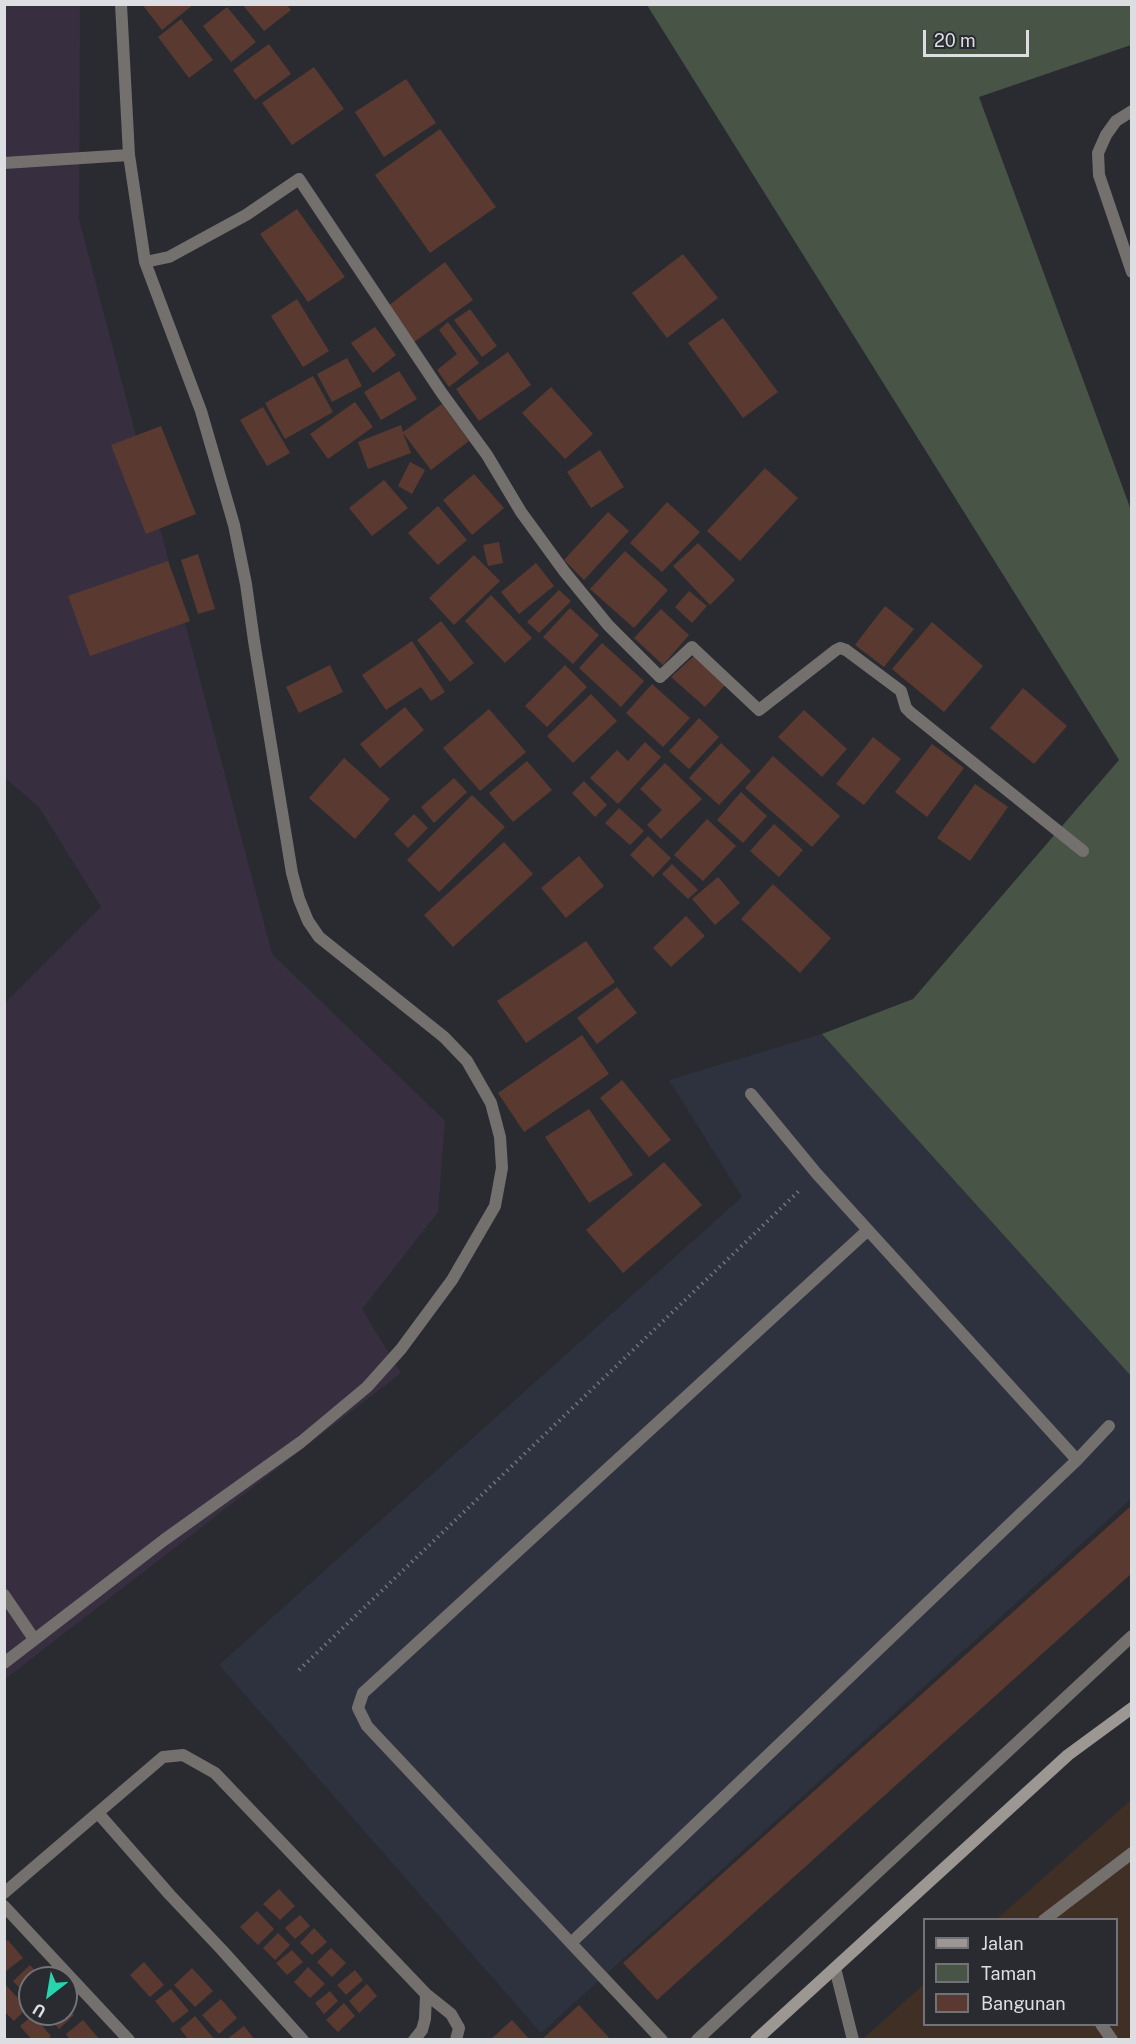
<!DOCTYPE html>
<html>
<head>
<meta charset="utf-8">
<style>
  body { margin:0 }
  #map { position:relative; width:1136px; height:2044px; overflow:hidden; background:#292b31; font-family:"Public Sans",sans-serif }
  canvas { display:block }
  .frame { position:absolute; inset:0; border:6px solid #dcdee2; pointer-events:none }
  .legend { position:absolute; left:923px; top:1918px; width:195px; height:108px; box-sizing:border-box; background:#292b31; border:2px solid #717378; margin:0; padding:8px 10px; list-style:none; font-size:18px; color:#dcdee2 }
  .legend li { display:flex; align-items:center; gap:12px; height:30px }
  .legend b { width:30px; border:2px solid #717378 }
  .north { position:absolute; left:18px; top:1966px; width:60px; height:60px; box-sizing:border-box; background:#292b31; border:2px solid #717378; border-radius:50%; rotate:211deg; font-size:16px; font-weight:700; line-height:24px; text-align:center; color:#dcdee2 }
  .north::after { content:''; display:block; margin:auto; width:21px; height:27px; background:#26d5ae; clip-path:polygon(50% 0,100% 100%,50% 72%,0 100%) }
  .scale { position:absolute; left:923px; top:30px; width:106px; height:27px; box-sizing:border-box; border:3px solid #dcdee2; border-top:0; padding-left:8px; font-size:18px; line-height:21px; white-space:nowrap; color:#dcdee2; -webkit-text-stroke:4px #292b31; paint-order:stroke }
</style>
</head>
<body>
<div id="map">
<canvas width="1136" height="2044"></canvas>
<div class="frame"></div>
<ul class="legend">
<li><b style="height:8px;background:#9c9793"></b>Jalan</li>
<li><b style="height:16px;background:#485546"></b>Taman</li>
<li><b style="height:16px;background:#5a3a30"></b>Bangunan</li>
</ul>
<div class="north">U</div>
<div class="scale">20 m</div>
</div>
<script>
const ctx = document.querySelector('canvas').getContext('2d');
ctx.lineJoin = 'round';
function fillPath(path, color) { ctx.fillStyle = color; ctx.fill(path, 'evenodd'); }
const poly = rows => new Path2D(rows.map(r => 'M' + r).join(''));
function stroke(path, color, width, dash) { ctx.strokeStyle = color; ctx.lineWidth = width; ctx.lineCap = dash ? 'butt' : 'round'; ctx.setLineDash(dash || []); ctx.stroke(path); }
fillPath(poly([
  [822,1034,1131,1376,1131,1499,541,2033,219,1665,742,1197,669,1080]
]), '#2e323e');
fillPath(poly([
  [80,4,79,219,272,954,445,1121,438,1212,362,1309,401,1373,5,1679,5,1003,101,907,39,807,5,778,4,5]
]), '#372f3f');
fillPath(poly([
  [1131,1800,1131,2039,862,2040,924,1984,924,2024,1116,2024,1116,1920,997,1919]
]), '#402f25');
fillPath(poly([
  [647,5,1131,5,1131,45,979,97,1131,510,1131,1376,822,1034,913,999,1119,760]
]), '#485546');
fillPath(poly([
  [142,4,194,4,162,30],
  [242,4,286,4,291,10,264,31],
  [227,7,256,42,231,62,203,26],
  [181,19,213,60,189,78,158,37],
  [269,44,291,74,255,100,233,70],
  [314,67,344,109,292,145,262,103],
  [406,79,436,123,384,157,355,112],
  [440,129,496,207,430,253,375,175],
  [297,209,345,277,308,302,260,234],
  [683,254,718,298,667,338,632,293],
  [445,262,473,300,414,342,388,306],
  [297,299,329,351,303,367,271,316],
  [470,309,497,346,482,357,454,320],
  [723,318,778,392,743,418,688,343],
  [448,322,479,363,449,387,437,370,457,354,439,330],
  [375,327,396,355,373,373,351,343],
  [508,352,531,385,479,421,456,389],
  [347,358,362,386,332,402,317,374],
  [399,371,417,399,381,420,364,392],
  [313,376,333,412,285,439,265,403],
  [551,387,593,434,565,459,522,413],
  [355,402,373,427,328,459,310,434],
  [442,404,469,441,431,470,403,433,411,453,368,469,358,442,401,425,403,432],
  [263,407,290,453,267,466,240,420],
  [161,426,196,514,146,534,111,445],
  [600,450,624,487,591,508,567,472],
  [410,462,425,470,412,494,398,486],
  [765,468,798,498,740,561,707,531],
  [474,474,504,508,472,535,443,500],
  [384,480,408,508,372,536,349,508],
  [667,502,700,532,662,572,630,543],
  [438,506,467,540,438,565,408,533],
  [608,512,629,531,584,580,564,560],
  [499,542,503,563,488,566,483,545],
  [698,543,735,580,710,605,673,566],
  [625,551,668,590,634,628,590,589],
  [198,554,215,609,198,614,181,560],
  [474,555,500,581,454,625,429,598],
  [168,561,190,621,90,656,68,596],
  [536,563,554,586,519,614,501,592],
  [559,590,571,601,539,633,527,622],
  [689,591,707,606,692,623,675,607],
  [491,595,532,638,505,663,465,621],
  [885,606,914,629,884,667,855,645],
  [570,608,599,635,573,664,543,637],
  [661,609,689,635,663,665,634,638],
  [441,621,474,663,450,682,417,640],
  [932,622,983,666,944,712,892,669],
  [412,641,445,692,431,701,421,687,386,710,362,675],
  [602,643,644,681,621,707,579,668],
  [695,655,726,684,705,707,671,677],
  [330,665,343,692,299,713,286,687],
  [565,665,587,687,547,727,525,706],
  [652,684,690,718,663,747,626,713],
  [1023,688,1067,726,1034,764,990,728],
  [591,694,617,721,573,763,547,736],
  [405,707,424,730,380,768,360,744],
  [489,709,526,752,480,791,443,748],
  [804,710,847,749,822,777,778,737],
  [699,718,719,737,689,769,669,751],
  [873,737,901,759,864,805,836,784],
  [645,742,661,757,618,804,590,778,617,750,628,761],
  [721,743,751,771,719,805,689,778],
  [932,744,964,768,927,817,895,792],
  [773,756,840,816,812,847,745,788],
  [344,758,390,799,355,839,309,798],
  [527,761,552,790,513,822,489,793],
  [665,763,702,799,661,839,647,825,662,810,640,789],
  [454,778,467,792,434,823,421,807],
  [584,781,607,805,595,817,572,793],
  [975,784,1008,807,970,861,937,838],
  [741,792,767,816,743,843,717,820],
  [472,795,505,827,439,892,407,860],
  [619,808,644,831,630,845,605,823],
  [414,814,428,828,408,848,394,834],
  [707,819,736,846,703,881,674,855],
  [774,824,803,850,779,877,750,851],
  [648,836,671,858,653,877,630,855],
  [504,842,533,874,453,947,424,915],
  [579,856,604,886,566,918,541,888],
  [672,864,698,890,688,899,662,874],
  [718,877,740,903,715,925,692,899],
  [773,884,831,938,800,973,741,919],
  [686,916,705,936,671,967,653,948],
  [586,941,615,982,526,1043,497,1001],
  [617,987,637,1013,597,1044,577,1018],
  [582,1035,609,1074,524,1132,498,1093],
  [622,1080,671,1140,649,1157,600,1098],
  [589,1109,633,1175,589,1203,545,1137],
  [664,1162,702,1205,623,1273,586,1230],
  [1132,1505,1132,1573,657,2000,623,1963],
  [279,1889,295,1906,280,1920,263,1904],
  [257,1911,274,1929,258,1945,240,1927],
  [300,1915,310,1926,295,1939,285,1928],
  [314,1928,327,1942,312,1955,300,1943],
  [278,1933,290,1945,275,1960,263,1948],
  [8,1940,23,1958,6,1971,4,1969,4,1943],
  [331,1948,346,1963,332,1977,317,1962],
  [292,1950,303,1962,287,1975,276,1963],
  [144,1962,164,1985,150,1997,130,1975],
  [30,1965,42,1978,30,1978,30,1999,13,1981],
  [308,1967,325,1984,310,1998,294,1982],
  [192,1968,213,1991,195,2007,174,1985],
  [355,1970,363,1980,346,1995,337,1985],
  [367,1984,377,1996,359,2013,349,2001],
  [6,1985,27,2008,14,2021,4,2011,4,1987],
  [171,1989,189,2011,173,2023,155,2001],
  [330,1991,338,2001,324,2014,315,2003],
  [221,1999,237,2018,219,2034,202,2015],
  [344,2003,355,2016,338,2032,326,2020],
  [66,2005,74,2015,59,2029,46,2014,66,2014],
  [579,2005,611,2040,541,2040],
  [33,2015,51,2036,47,2040,32,2040,20,2026],
  [195,2016,215,2040,189,2040,180,2029],
  [83,2020,100,2040,70,2040,66,2034],
  [512,2020,530,2040,490,2040],
  [244,2026,255,2040,226,2040]
]), '#5a3a30');
stroke(poly([
  [299,1670,801,1189]
]), '#727479', 4, [1.5, 4.5]);
stroke(poly([
  [4,163,129,155],
  [751,1094,817,1174,1077,1460],
  [4,1595,34,1639],
  [98,1813,170,1895,222,1950,303,2040],
  [4,1893,163,1757,183,1755,215,1773,426,1994,451,2014,459,2028,456,2040],
  [4,1906,129,2040],
  [1044,1920,1132,1853],
  [571,1943,1077,1460,1109,1426],
  [835,1968,853,2040],
  [1101,2024,1112,2040],
  [414,2040,422,2030,425,2019,426,1994],
  [662,2040,367,1726,358,1708,363,1693,868,1230],
  [697,2040,1132,1636]
]), '#73706e', 12);
stroke(poly([
  [1132,111,1116,121,1106,135,1098,153,1099,175,1132,272],
  [145,262,169,257,246,215,299,179,441,392,487,455,521,512,564,571,608,625,660,677,692,647,759,710,836,650,840,648,846,650,901,691,906,708,911,713,1083,851],
  [4,1663,164,1540,301,1442,367,1387,401,1349,452,1280,495,1206,502,1168,500,1137,491,1103,467,1061,444,1037,319,937,308,921,299,899,292,873,254,641,246,584,234,525,201,411,145,262,129,155,121,4]
]), '#73706e', 12);
stroke(poly([
  [756,2040,1068,1755,1132,1708]
]), '#9c9793', 12);
</script>
</body>
</html>
